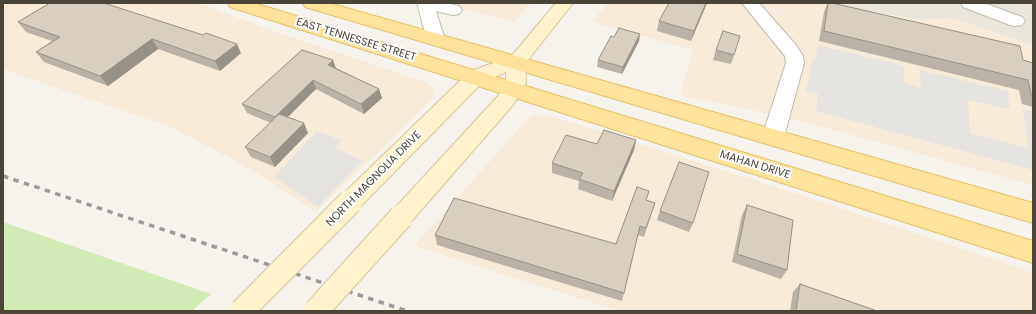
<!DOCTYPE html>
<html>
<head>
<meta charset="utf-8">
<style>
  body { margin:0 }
  #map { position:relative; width:1036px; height:314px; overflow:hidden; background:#f6f3ec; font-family:Poppins,sans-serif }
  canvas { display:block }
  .frame { position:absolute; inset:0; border:4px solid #4b4439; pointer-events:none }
</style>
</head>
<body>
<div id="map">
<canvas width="1036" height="314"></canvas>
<div class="frame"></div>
</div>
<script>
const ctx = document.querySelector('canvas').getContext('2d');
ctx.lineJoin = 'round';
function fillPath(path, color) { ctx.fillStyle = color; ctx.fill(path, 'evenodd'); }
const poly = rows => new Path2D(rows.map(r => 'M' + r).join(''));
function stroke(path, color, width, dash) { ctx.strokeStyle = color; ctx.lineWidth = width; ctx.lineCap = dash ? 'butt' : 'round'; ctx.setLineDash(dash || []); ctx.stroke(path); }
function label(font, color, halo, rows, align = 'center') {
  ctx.font = font + ' Poppins,sans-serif'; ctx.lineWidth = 4; ctx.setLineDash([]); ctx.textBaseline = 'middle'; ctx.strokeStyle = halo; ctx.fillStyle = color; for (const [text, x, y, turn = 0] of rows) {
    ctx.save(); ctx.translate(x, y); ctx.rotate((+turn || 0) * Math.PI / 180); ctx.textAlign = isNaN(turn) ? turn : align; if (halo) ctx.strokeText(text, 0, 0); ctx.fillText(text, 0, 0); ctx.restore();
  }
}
fillPath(poly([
  [813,3,1033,3,1033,46,952,18,923,20]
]), '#eae5da');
fillPath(poly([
  [3,3,198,3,279,33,428,83,434,91,431,101,316,212,242,164,170,127,3,69],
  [445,3,530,3,514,22],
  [608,3,813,3,923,20,952,18,1033,46,1033,185,798,120,680,95,693,50,592,22],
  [541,115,558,118,798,194,1033,273,1033,311,620,311,414,246,526,121,532,117]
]), '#f7ead8');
fillPath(poly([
  [3,222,211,294,192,311,3,311]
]), '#d2eab5');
fillPath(poly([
  [818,45,904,66,904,83,921,88,920,70,1008,91,1010,109,968,100,970,133,1028,148,1023,109,1033,111,1033,170,816,111,818,94,806,91,812,60,815,60],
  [317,131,341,140,335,148,363,161,318,207,274,177]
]), '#e5e3e0');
const minor = poly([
  [417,3,446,3,459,6,462,10,459,14,453,15,436,11,445,40,442,44,436,46,430,44,427,40,417,3],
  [742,3,759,3,796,45,803,56,804,63,784,137,781,143,773,145,765,143,762,137,786,63,785,56,742,3],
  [961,3,984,3,1022,17,1025,21,1022,25,1016,26,1010,25,963,7,961,3]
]);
const secondary = poly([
  [556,3,573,3,525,64,526,83,513,105,409,224,401,227,393,224,389,217,393,210,499,95,506,83,506,72,483,82,358,209,350,211,342,209,338,202,342,195,469,72,487,65,509,59,556,3]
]);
const primary = poly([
  [228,3,254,3,1033,241,1033,263,230,7,228,3],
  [303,3,329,3,1033,203,1033,223,305,7,303,3]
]);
stroke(minor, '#c2bbae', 2);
stroke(secondary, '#d6c79b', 2);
stroke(primary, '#e6c16a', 2);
fillPath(minor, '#fff');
fillPath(secondary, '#fff3cd');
fillPath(primary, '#ffe39c');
stroke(poly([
  [3,176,407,311]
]), '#9a9a9a', 3.5, [5.5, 5.5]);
const secondaryBridge = poly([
  [242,311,350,202],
  [316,311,401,217]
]);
stroke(secondaryBridge, '#d6c79b', 26, []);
stroke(secondaryBridge, '#fff3cd', 24);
fillPath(poly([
  [50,3,241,53,220,71,158,49,108,86,44,62,36,52,52,41,26,32,18,22],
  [707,3,691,41,657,31,659,21],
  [828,3,1023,60,1033,63,1033,107,1022,104,1019,90,819,41,824,12],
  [614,37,639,41,622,74,597,67,598,60],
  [716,50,734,55,731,64,713,60],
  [333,60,336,68,379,89,382,98,364,114,316,89,287,117,308,133,275,167,251,157,245,147,271,123,247,113,242,104],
  [636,140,634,150,612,201,578,189,579,181,552,173,552,163,597,144],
  [646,200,655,203,644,237,638,235,622,301,437,245,435,235,616,244],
  [747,205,787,270,781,279,732,262,742,215],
  [660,211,693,223,689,232,657,220],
  [800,284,877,311,790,311,793,292]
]), '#bab2a6');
fillPath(poly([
  [706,3,707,3,691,41,694,31],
  [640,34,639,41,622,74,623,67],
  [152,39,158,49,108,86,100,76],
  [237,44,241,53,220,71,215,61],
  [333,60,336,69,328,65],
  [313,80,316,89,279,126,275,117],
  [379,89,382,98,364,114,361,104],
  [304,123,308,133,275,167,270,157],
  [636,140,634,150,612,201,614,191]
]), '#979187');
const building = poly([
  [50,3,104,3,203,35,206,33,237,44,215,61,152,39,100,76,36,52,60,37,18,22,50,3],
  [669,3,706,3,694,31,659,21,669,3],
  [828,3,832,3,1020,46,1023,60,1033,63,1033,95,1031,94,1028,80,824,31,828,3],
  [619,28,640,34,623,67,598,60,611,36,614,37,619,28],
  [723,31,740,36,734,55,716,50,723,31],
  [302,50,333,60,328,65,379,89,361,104,313,80,275,117,242,104,302,50],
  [279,114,304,123,270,157,245,147,279,114],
  [604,130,636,140,614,191,579,179,583,173,552,163,566,135,597,144,604,130],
  [679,162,709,172,693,223,660,211,679,162],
  [637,187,649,191,646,200,655,203,646,228,640,226,624,293,435,235,454,198,616,244,637,187],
  [747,205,793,220,787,270,737,254,747,205],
  [800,284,877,311,796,311,800,284]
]);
fillPath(building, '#d8cfc1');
stroke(building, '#979187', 1);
label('11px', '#4b4439', '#fff', [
  ["EAST TENNESSEE STREET",356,40,17],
  ["MAHAN DRIVE",755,165,17],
  ["NORTH MAGNOLIA DRIVE",374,179,-45]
]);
</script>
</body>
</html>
